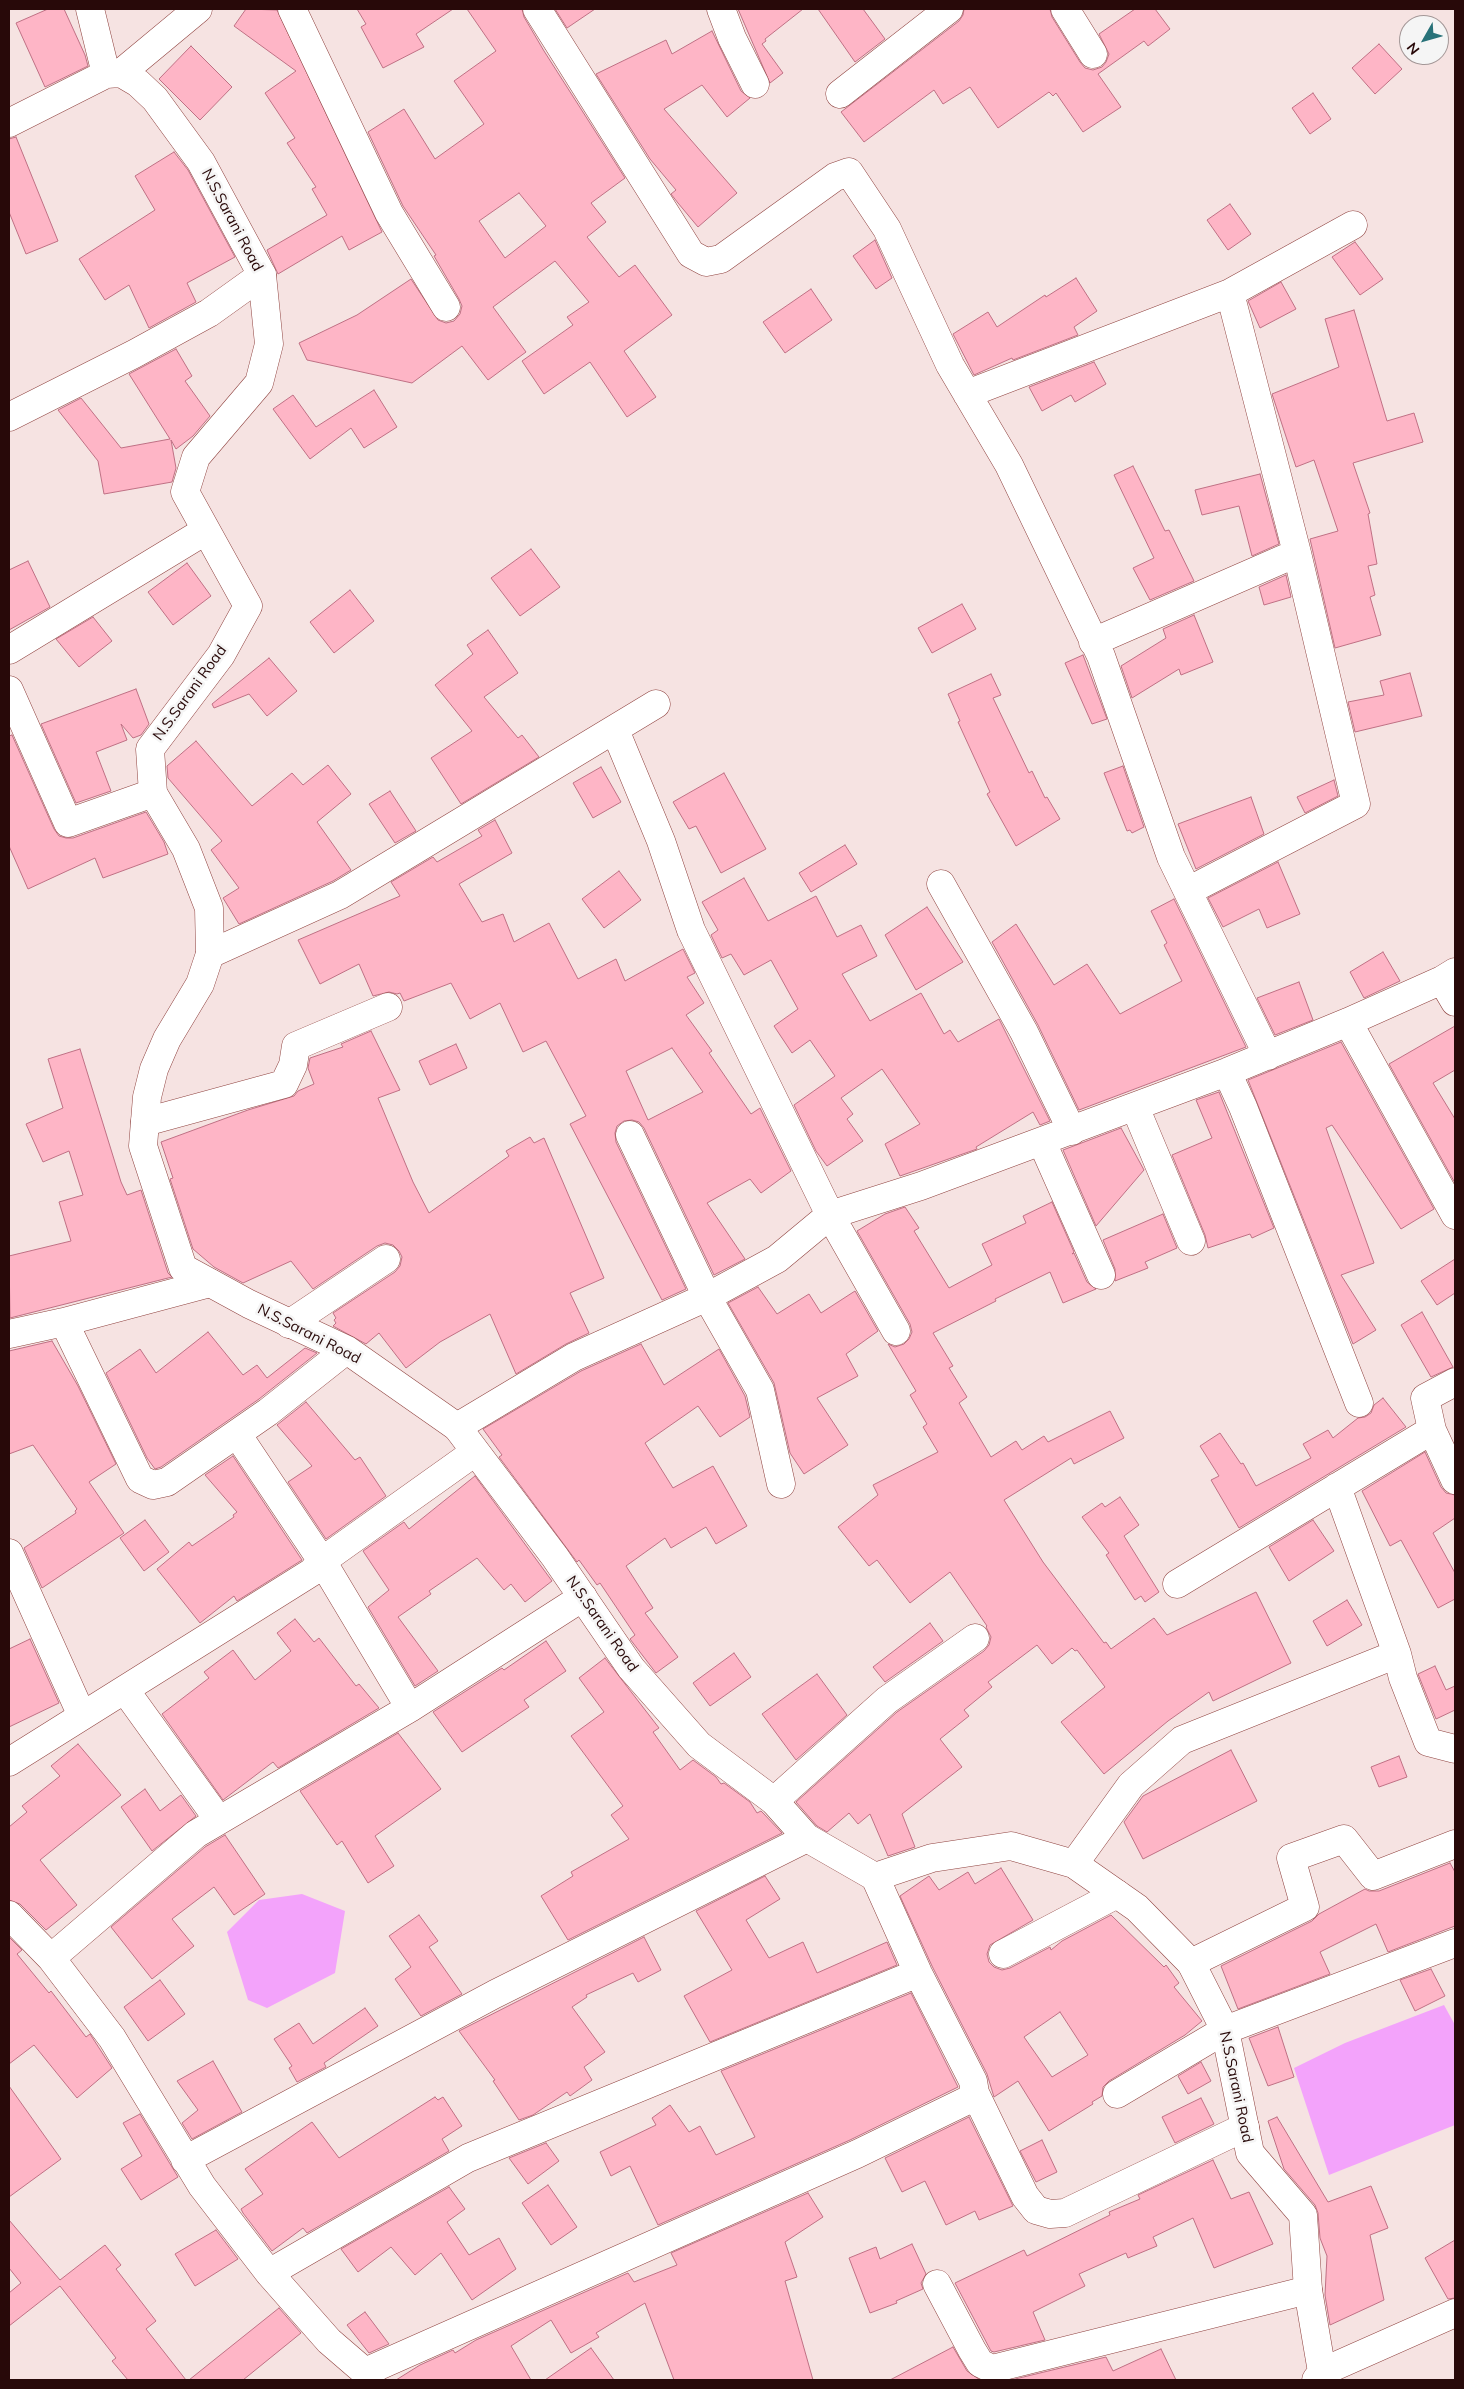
<!DOCTYPE html>
<html>
<head>
<meta charset="utf-8">
<style>
  body { margin:0 }
  #map { position:relative; width:1464px; height:2389px; overflow:hidden; background:#f6e3e2; font-family:Mulish,sans-serif }
  canvas { display:block }
  .frame { position:absolute; inset:0; border:10px solid #280909; pointer-events:none }
  .north { position:absolute; left:1399px; top:15px; width:50px; height:50px; box-sizing:border-box; background:#f5f5f5; border:1px solid #a39797; border-radius:50%; rotate:232deg; font-size:14px; font-weight:700; line-height:20px; text-align:center; color:#280909 }
  .north::after { content:''; display:block; margin:auto; width:18px; height:22px; background:#287279; clip-path:polygon(50% 0,100% 100%,50% 72%,0 100%) }
</style>
</head>
<body>
<div id="map">
<canvas width="1464" height="2389"></canvas>
<div class="frame"></div>
<div class="north">N</div>
</div>
<script>
const ctx = document.querySelector('canvas').getContext('2d');
ctx.lineJoin = 'round';
function fillPath(path, color) { ctx.fillStyle = color; ctx.fill(path, 'evenodd'); }
const poly = rows => new Path2D(rows.map(r => 'M' + r).join(''));
function stroke(path, color, width, dash) { ctx.strokeStyle = color; ctx.lineWidth = width; ctx.lineCap = dash ? 'butt' : 'round'; ctx.setLineDash(dash || []); ctx.stroke(path); }
function label(font, color, halo, rows, align = 'center') {
  ctx.font = font + ' Mulish,sans-serif'; ctx.lineWidth = 5; ctx.setLineDash([]); ctx.textBaseline = 'middle'; ctx.strokeStyle = halo; ctx.fillStyle = color; for (const [text, x, y, turn = 0] of rows) {
    ctx.save(); ctx.translate(x, y); ctx.rotate((+turn || 0) * Math.PI / 180); ctx.textAlign = isNaN(turn) ? turn : align; if (halo) ctx.strokeText(text, 0, 0); ctx.fillText(text, 0, 0); ctx.restore();
  }
}
fillPath(poly([
  [302,1894,345,1911,335,1973,267,2008,248,2000,227,1932,259,1900],
  [1444,2005,1455,2025,1455,2125,1329,2175,1294,2068,1345,2043]
]), '#f3a3fb');
const building = poly([
  [48,9,64,9,85,55,88,66,45,87,16,23,48,9],
  [246,9,277,10,382,232,349,250,342,236,278,274,267,250,327,215,312,189,316,187,287,143,295,138,265,93,296,71,234,26,246,9],
  [357,9,453,9,416,34,424,47,383,68,361,27,366,24,357,9],
  [467,9,522,9,524,17,544,51,625,178,591,203,606,222,587,237,619,277,635,265,672,315,624,351,656,397,627,417,590,362,544,394,522,361,573,325,567,317,589,302,555,261,493,307,526,352,488,380,462,346,412,383,307,360,299,343,357,315,411,279,438,320,446,323,454,321,460,314,462,306,459,299,434,256,436,255,403,206,368,132,404,109,435,159,484,124,454,81,496,51,467,9],
  [519,193,546,226,505,258,479,221,519,193],
  [555,9,595,9,567,28,555,9],
  [738,9,803,9,765,39,766,41,762,44,783,73,770,83,738,9],
  [818,9,863,9,885,39,855,62,818,9],
  [964,9,1050,9,1052,17,1080,62,1085,68,1093,70,1102,67,1106,62,1109,54,1099,34,1135,9,1155,9,1170,29,1148,46,1144,41,1098,74,1121,107,1083,132,1056,93,1053,96,1049,92,998,128,970,87,943,104,934,90,864,142,841,112,959,21,963,15,964,9],
  [712,31,741,91,750,98,727,117,702,85,664,109,737,193,698,227,678,203,671,194,676,190,650,159,596,74,666,40,672,54,712,31],
  [1379,44,1402,69,1375,94,1352,68,1379,44],
  [191,46,232,87,200,120,159,79,191,46],
  [1313,93,1331,119,1310,134,1292,108,1313,93],
  [16,137,58,241,26,254,9,212,9,139,16,137],
  [174,152,188,170,235,257,187,283,196,302,149,328,129,285,105,300,79,259,155,210,135,176,174,152],
  [1230,204,1251,234,1228,250,1207,220,1230,204],
  [875,240,892,278,876,289,853,256,875,240],
  [1355,242,1383,279,1360,295,1332,257,1355,242],
  [1076,278,1097,311,1074,327,1078,335,1013,360,1012,358,974,375,953,334,988,312,997,327,1045,295,1046,297,1076,278],
  [1281,282,1296,309,1260,328,1248,301,1281,282],
  [811,289,832,320,785,353,763,322,811,289],
  [1354,310,1387,421,1414,413,1423,442,1353,463,1370,513,1368,514,1377,564,1368,566,1375,595,1370,597,1381,635,1335,648,1310,539,1338,531,1314,460,1296,467,1272,394,1339,367,1325,319,1354,310],
  [176,349,192,376,185,381,210,416,193,436,176,449,171,440,176,468,172,482,104,494,98,461,58,410,81,398,121,448,170,439,129,374,176,349],
  [1094,362,1106,384,1075,402,1071,395,1042,411,1029,387,1094,362],
  [374,390,397,427,364,448,351,428,310,459,273,409,293,395,316,427,374,390],
  [1133,466,1165,531,1169,530,1194,581,1150,600,1133,568,1154,558,1114,475,1133,466],
  [1260,474,1279,544,1252,556,1239,506,1202,515,1195,490,1260,474],
  [531,549,560,587,520,616,491,578,531,549],
  [28,561,50,607,9,630,9,570,28,561],
  [187,563,211,596,173,625,148,592,187,563],
  [1286,575,1291,597,1264,605,1259,587,1286,575],
  [350,590,374,621,334,653,310,622,350,590],
  [962,604,976,629,932,653,918,628,962,604],
  [1194,615,1213,662,1181,675,1179,669,1132,698,1121,666,1166,638,1163,629,1194,615],
  [93,617,112,641,79,667,56,639,93,617],
  [488,630,518,673,484,697,518,738,522,735,539,757,461,804,431,758,472,731,435,685,473,654,467,645,488,630],
  [1083,655,1107,719,1092,724,1065,663,1083,655],
  [269,658,297,691,267,716,249,694,214,708,212,704,269,658],
  [1410,673,1422,716,1355,732,1348,702,1384,695,1380,681,1410,673],
  [991,674,1001,695,993,698,1029,773,1032,771,1045,798,1047,797,1060,819,1016,846,987,794,990,792,958,722,960,721,948,694,991,674],
  [136,689,149,724,141,735,133,738,121,724,127,740,96,752,111,791,76,803,41,724,136,689],
  [12,735,54,829,59,836,66,838,73,838,146,812,164,842,168,854,103,878,95,858,28,889,9,846,9,736,12,735],
  [196,741,252,806,292,773,303,785,328,765,351,794,317,822,351,870,333,881,239,924,223,898,239,888,211,850,222,841,168,778,167,766,196,741],
  [1123,766,1144,827,1132,833,1130,830,1127,831,1104,773,1123,766],
  [601,767,621,802,593,818,573,783,601,767],
  [724,773,766,849,721,873,696,826,689,829,673,802,724,773],
  [1334,780,1338,796,1305,813,1297,797,1334,780],
  [390,791,416,831,395,843,369,804,390,791],
  [1251,797,1264,834,1196,869,1178,824,1251,797],
  [495,820,512,853,459,884,482,922,503,914,514,942,549,923,578,979,616,959,625,981,683,949,695,973,687,977,704,1003,686,1015,712,1051,709,1053,751,1114,760,1108,791,1171,761,1193,750,1179,707,1203,745,1259,714,1275,644,1128,639,1122,632,1120,624,1121,617,1126,615,1133,616,1142,686,1289,662,1300,570,1124,586,1116,546,1041,523,1052,500,1003,470,1019,451,983,404,1001,400,993,397,994,389,992,373,996,359,964,320,984,298,940,400,896,391,882,433,857,437,862,482,836,478,830,495,820],
  [672,1048,703,1092,648,1120,626,1071,672,1048],
  [845,845,857,864,811,892,799,873,845,845],
  [1278,862,1300,914,1267,928,1259,909,1223,927,1208,898,1278,862],
  [619,871,641,900,604,928,582,899,619,871],
  [744,878,768,921,816,896,837,937,861,925,877,956,842,974,870,1021,921,993,944,1034,950,1030,958,1042,999,1019,1050,1121,1040,1125,1033,1112,976,1147,977,1149,900,1176,885,1144,920,1124,882,1069,841,1098,853,1114,847,1119,863,1141,827,1166,816,1151,794,1105,835,1076,810,1040,792,1053,774,1026,798,1009,771,960,744,975,731,954,722,958,711,935,718,930,702,902,744,878],
  [1174,899,1246,1047,1079,1110,1038,1025,992,942,1016,924,1054,985,1087,964,1120,1014,1182,981,1164,945,1167,943,1151,911,1174,899],
  [927,907,963,962,916,990,885,935,927,907],
  [1383,952,1400,981,1364,998,1350,972,1383,952],
  [1299,982,1313,1020,1275,1035,1257,998,1299,982],
  [1455,1026,1455,1070,1433,1083,1455,1119,1455,1183,1389,1064,1455,1026],
  [371,1031,400,1090,378,1098,413,1182,429,1213,509,1156,506,1151,530,1137,534,1143,544,1138,604,1278,570,1293,589,1333,566,1344,516,1374,490,1314,440,1342,406,1368,379,1333,366,1344,333,1326,336,1323,334,1320,336,1318,333,1313,395,1272,400,1266,402,1257,399,1251,393,1245,385,1243,377,1246,313,1289,291,1261,243,1283,214,1267,193,1249,170,1179,173,1178,161,1142,248,1110,294,1096,298,1091,314,1084,308,1068,310,1058,343,1047,341,1044,371,1031],
  [1341,1042,1434,1209,1401,1229,1332,1125,1326,1128,1374,1263,1341,1275,1376,1330,1353,1344,1248,1080,1341,1042],
  [456,1044,467,1068,430,1085,419,1061,456,1044],
  [80,1049,121,1182,127,1195,141,1190,168,1273,172,1277,10,1318,9,1256,71,1241,59,1202,83,1195,69,1151,43,1162,26,1124,63,1108,48,1059,80,1049],
  [1219,1092,1274,1228,1252,1238,1250,1234,1208,1248,1205,1235,1172,1155,1212,1138,1196,1100,1219,1092],
  [1121,1128,1144,1170,1096,1226,1063,1150,1121,1128],
  [1052,1202,1074,1252,1072,1254,1074,1253,1087,1282,1096,1289,1063,1303,1050,1272,995,1299,996,1301,933,1333,953,1366,949,1368,967,1397,959,1403,991,1457,1016,1441,1022,1450,1044,1436,1048,1442,1110,1411,1124,1438,1074,1464,1071,1458,1004,1500,1043,1562,1104,1643,1106,1642,1111,1649,1154,1618,1167,1635,1256,1592,1291,1663,1213,1701,1209,1692,1168,1721,1104,1774,1061,1722,1105,1687,1077,1650,1075,1651,1072,1648,1052,1664,1037,1645,988,1682,992,1687,964,1710,969,1716,940,1739,962,1767,902,1814,915,1847,888,1856,870,1814,858,1824,849,1813,827,1832,817,1826,796,1802,897,1712,984,1651,989,1645,991,1637,986,1627,987,1626,950,1572,910,1603,877,1560,869,1566,838,1527,878,1495,873,1485,938,1452,923,1427,927,1424,910,1395,916,1391,888,1344,895,1347,904,1344,909,1339,912,1332,910,1324,857,1231,885,1214,905,1207,919,1228,914,1231,949,1288,992,1265,982,1244,1026,1223,1023,1216,1052,1202],
  [1163,1214,1177,1248,1145,1262,1148,1268,1115,1281,1115,1269,1103,1240,1163,1214],
  [1455,1259,1455,1293,1437,1305,1421,1281,1455,1259],
  [758,1287,777,1314,809,1294,821,1313,855,1291,878,1331,846,1354,858,1376,817,1398,848,1445,804,1474,790,1453,774,1383,728,1303,758,1287],
  [1422,1312,1453,1367,1431,1377,1401,1325,1422,1312],
  [208,1332,243,1375,257,1365,267,1378,305,1348,317,1353,259,1399,161,1467,155,1469,147,1458,106,1373,140,1349,156,1373,208,1332],
  [52,1341,78,1386,116,1464,89,1482,124,1533,42,1588,24,1548,76,1513,75,1511,77,1509,33,1445,9,1454,9,1351,52,1341],
  [641,1344,664,1385,719,1349,745,1396,750,1417,720,1437,698,1406,645,1443,673,1488,713,1466,747,1526,716,1544,706,1527,671,1548,665,1538,626,1566,653,1608,645,1613,678,1657,656,1673,630,1639,635,1635,600,1583,597,1585,579,1560,577,1562,499,1457,502,1455,483,1429,581,1371,641,1344],
  [1383,1398,1406,1427,1239,1528,1211,1480,1219,1476,1200,1446,1220,1433,1241,1464,1243,1463,1256,1486,1311,1458,1303,1444,1328,1430,1333,1438,1358,1418,1365,1417,1371,1413,1374,1405,1383,1398],
  [306,1402,355,1460,360,1457,386,1496,326,1539,288,1482,312,1466,277,1425,306,1402],
  [1425,1452,1441,1487,1446,1493,1455,1495,1455,1518,1433,1533,1455,1573,1455,1599,1438,1608,1401,1540,1390,1546,1362,1491,1425,1452],
  [233,1456,302,1560,237,1601,234,1596,200,1623,157,1569,189,1542,192,1546,234,1517,233,1515,237,1512,205,1475,233,1456],
  [475,1476,552,1581,525,1602,511,1584,504,1590,477,1558,429,1591,431,1594,398,1617,438,1671,415,1686,368,1607,389,1590,363,1551,404,1522,409,1529,475,1476],
  [1120,1497,1139,1525,1124,1536,1159,1592,1145,1602,1141,1596,1135,1600,1106,1555,1109,1553,1082,1517,1102,1503,1105,1507,1120,1497],
  [145,1520,169,1552,144,1571,120,1538,145,1520],
  [1313,1520,1334,1551,1289,1581,1269,1547,1313,1520],
  [1347,1600,1362,1625,1327,1646,1313,1621,1347,1600],
  [295,1619,314,1642,319,1638,356,1686,359,1684,379,1708,278,1768,273,1762,223,1800,162,1714,209,1678,204,1672,233,1650,255,1680,291,1651,277,1633,295,1619],
  [930,1623,943,1641,885,1682,873,1667,930,1623],
  [30,1639,59,1703,9,1727,9,1649,30,1639],
  [546,1641,566,1671,524,1700,529,1707,462,1752,433,1712,502,1668,504,1670,546,1641],
  [734,1653,751,1677,710,1706,693,1683,734,1653],
  [605,1658,659,1728,653,1732,680,1770,693,1760,716,1777,721,1784,724,1783,750,1802,757,1813,761,1811,763,1813,782,1833,568,1940,541,1896,573,1876,571,1872,629,1839,611,1815,623,1806,571,1736,604,1712,579,1678,605,1658],
  [1435,1666,1446,1690,1455,1686,1455,1710,1436,1719,1418,1674,1435,1666],
  [817,1674,847,1715,796,1760,762,1714,817,1674],
  [398,1733,441,1789,375,1836,394,1866,368,1883,342,1841,337,1845,300,1791,398,1733],
  [78,1744,121,1795,40,1860,77,1905,46,1930,20,1904,9,1900,9,1827,27,1812,22,1806,60,1776,51,1766,78,1744],
  [1231,1750,1257,1801,1143,1859,1124,1822,1143,1796,1231,1750],
  [1399,1756,1407,1777,1379,1787,1371,1767,1399,1756],
  [145,1789,160,1811,181,1795,196,1816,152,1851,121,1807,145,1789],
  [225,1835,265,1894,234,1915,214,1887,172,1919,194,1946,152,1979,111,1927,205,1847,225,1835],
  [1450,1863,1455,1872,1455,1926,1388,1952,1376,1924,1320,1952,1330,1974,1238,2009,1221,1966,1312,1921,1319,1914,1365,1889,1369,1891,1379,1891,1450,1863],
  [1001,1868,1033,1920,990,1945,987,1954,989,1962,994,1967,1002,1970,1010,1968,1050,1947,1051,1950,1062,1941,1111,1915,1164,1967,1166,1965,1179,1983,1174,1987,1202,2021,1185,2035,1109,2081,1103,2087,1102,2096,1092,2102,1093,2104,1049,2131,1018,2081,994,2097,987,2074,932,1966,900,1896,929,1876,939,1890,968,1872,975,1884,1001,1868],
  [1060,2012,1088,2055,1052,2077,1024,2037,1060,2012],
  [765,1876,780,1899,746,1920,769,1958,803,1942,817,1973,887,1942,897,1965,710,2042,684,1996,732,1970,696,1911,765,1876],
  [419,1915,438,1941,429,1947,462,1994,421,2016,395,1979,411,1967,389,1936,419,1915],
  [9,1937,22,1950,17,1954,49,1993,51,1991,86,2037,90,2034,112,2068,77,2098,34,2045,9,2064,9,1937],
  [644,1937,661,1970,638,1982,633,1973,586,1995,587,1997,572,2007,605,2052,584,2067,592,2080,570,2096,567,2092,533,2115,519,2120,493,2081,495,2080,459,2031,644,1937],
  [1431,1969,1445,1996,1415,2011,1400,1980,1431,1969],
  [160,1980,185,2014,148,2041,124,2007,160,1980],
  [911,1993,958,2087,850,2140,658,2225,630,2166,611,2176,600,2152,656,2125,652,2118,670,2105,689,2132,700,2126,716,2155,755,2137,721,2071,911,1993],
  [365,2008,378,2026,324,2063,326,2067,297,2082,289,2068,292,2066,274,2039,299,2023,313,2044,365,2008],
  [1278,2027,1294,2077,1268,2086,1249,2038,1278,2027],
  [213,2061,242,2112,192,2139,182,2123,198,2110,177,2081,213,2061],
  [1201,2062,1211,2081,1188,2094,1178,2076,1201,2062],
  [9,2086,61,2159,9,2197,9,2086],
  [435,2097,438,2100,443,2097,462,2126,442,2139,449,2151,307,2233,303,2228,272,2251,243,2213,241,2209,263,2194,245,2169,312,2122,339,2158,435,2097],
  [1201,2098,1214,2124,1175,2143,1162,2117,1201,2098],
  [140,2114,178,2177,141,2200,121,2169,142,2156,123,2123,140,2114],
  [969,2117,1013,2206,979,2220,975,2211,946,2225,925,2181,902,2192,885,2158,969,2117],
  [1277,2117,1328,2202,1371,2186,1388,2228,1370,2235,1384,2300,1330,2325,1325,2295,1327,2256,1320,2238,1318,2213,1315,2205,1284,2169,1268,2121,1277,2117],
  [1042,2140,1057,2172,1036,2182,1020,2151,1042,2140],
  [546,2143,559,2161,528,2184,509,2158,546,2143],
  [1213,2160,1231,2199,1249,2192,1273,2244,1214,2268,1193,2218,1153,2237,1157,2246,1128,2258,1126,2253,1079,2274,1085,2286,1033,2312,1045,2340,994,2352,991,2351,955,2283,1024,2250,1027,2256,1110,2215,1109,2212,1140,2199,1138,2195,1213,2160],
  [548,2185,577,2227,551,2245,522,2203,548,2185],
  [449,2187,465,2209,447,2222,469,2255,499,2238,516,2269,472,2300,441,2253,415,2275,391,2247,358,2272,341,2249,449,2187],
  [808,2193,823,2217,785,2242,797,2277,785,2281,813,2380,674,2380,645,2303,596,2333,599,2337,571,2353,551,2320,511,2346,531,2380,396,2380,420,2365,453,2350,455,2353,476,2340,628,2273,634,2282,677,2265,671,2253,808,2193],
  [9,2220,60,2280,105,2245,121,2265,116,2269,156,2321,146,2329,186,2380,128,2380,112,2361,116,2358,60,2286,9,2326,9,2293,21,2283,9,2268,9,2220],
  [216,2230,238,2259,195,2286,175,2254,216,2230],
  [1455,2240,1455,2298,1448,2299,1425,2258,1455,2240],
  [912,2244,926,2274,921,2283,923,2289,896,2301,897,2303,870,2313,849,2258,876,2247,880,2259,912,2244],
  [279,2308,301,2333,243,2380,189,2380,279,2308],
  [365,2312,389,2344,369,2353,347,2325,365,2312],
  [953,2347,967,2371,980,2380,890,2380,953,2347],
  [591,2348,614,2380,545,2380,591,2348],
  [1161,2349,1176,2380,1011,2380,1106,2357,1113,2371,1161,2349]
]);
fillPath(building, '#feb5c6');
stroke(building, '#bf7084', 1);
const street = poly([
  [90,9,106,74],
  [292,9,389,213,446,307],
  [537,9,691,254,706,262,721,259,835,177,849,172,887,229,950,365,1009,465,1101,656,1171,857,1268,1056],
  [721,9,732,38,755,84],
  [1065,9,1093,54],
  [121,73,198,9],
  [840,94,949,9],
  [967,394,1230,293],
  [9,417,134,354,209,313,262,275],
  [1093,642,1297,553],
  [9,650,205,531],
  [9,690,68,823,153,793],
  [615,730,661,841,691,930,830,1215,896,1331],
  [941,884,1024,1032,1072,1131],
  [1188,891,1356,804,1297,553,1230,293,1353,225],
  [210,954,340,895,656,704],
  [1442,980,1455,1002],
  [1348,1022,1455,1215],
  [1227,1072,1243,1107,1359,1403],
  [1135,1107,1191,1241],
  [145,1122,284,1084,293,1065,296,1046,388,1007],
  [630,1135,707,1297,760,1390,781,1484],
  [1042,1142,1101,1275],
  [64,1322,140,1479,153,1485,167,1482,268,1412,345,1351],
  [289,1324,386,1259],
  [9,1334,64,1322,210,1283],
  [1455,1382,1425,1398,1432,1430,1455,1480],
  [457,1427,574,1357,707,1297,777,1259,830,1215,921,1186,1227,1072,1348,1022,1442,980,1455,972],
  [237,1434,322,1561,410,1708],
  [9,1553,82,1716],
  [1177,1584,1432,1430],
  [1397,1654,1403,1678,1428,1742,1455,1749],
  [125,1690,218,1819],
  [9,1762,312,1572,322,1561,475,1452],
  [774,1801,887,1700,975,1638],
  [1074,1864,1131,1785,1182,1740,1397,1654,1337,1487],
  [9,1915,51,1958,112,2038,202,2186,269,2273,329,2341,365,2372,371,2380],
  [1003,1954,1117,1894],
  [51,1958,196,1834,410,1708,583,1597],
  [1191,1963,1305,1907,1291,1858,1344,1839,1373,1876,1455,1844],
  [975,2093,1025,2196,1036,2210,1050,2214,1065,2213,1245,2127],
  [1117,2094,1225,2030,1455,1943],
  [185,2160,495,1994,807,1838],
  [269,2273,468,2158,918,1973],
  [937,2284,972,2350,980,2363,992,2369,1308,2290],
  [365,2372,857,2154,968,2100,975,2093,973,2081,918,1973,875,1877]
]);
const secondary = poly([
  [9,123,106,74,121,73,138,83,155,99,201,162,262,275,269,344,259,383,196,457,185,492,248,606,221,655,150,749,153,793,186,849,209,908,210,954,200,984,167,1039,154,1069,147,1097,143,1146,183,1268,249,1304,347,1350,457,1427,555,1557,631,1668,699,1745,774,1801,807,1838,875,1877,932,1858,1011,1846,1074,1864,1137,1908,1191,1963,1225,2030,1250,2153,1303,2215,1308,2290,1322,2372],
  [1316,2380,1322,2372,1455,2313]
]);
stroke(street, '#904441', 29);
stroke(secondary, '#904441', 29);
stroke(street, '#fff', 28);
stroke(secondary, '#fff', 28);
label('15px', '#280909', '#f5f5f5', [
  ["N.S.Sarani Road",232,220,62],
  ["N.S.Sarani Road",190,693,-54],
  ["N.S.Sarani Road",309,1334,27],
  ["N.S.Sarani Road",602,1624,55],
  ["N.S.Sarani Road",1236,2087,78]
]);
</script>
</body>
</html>
